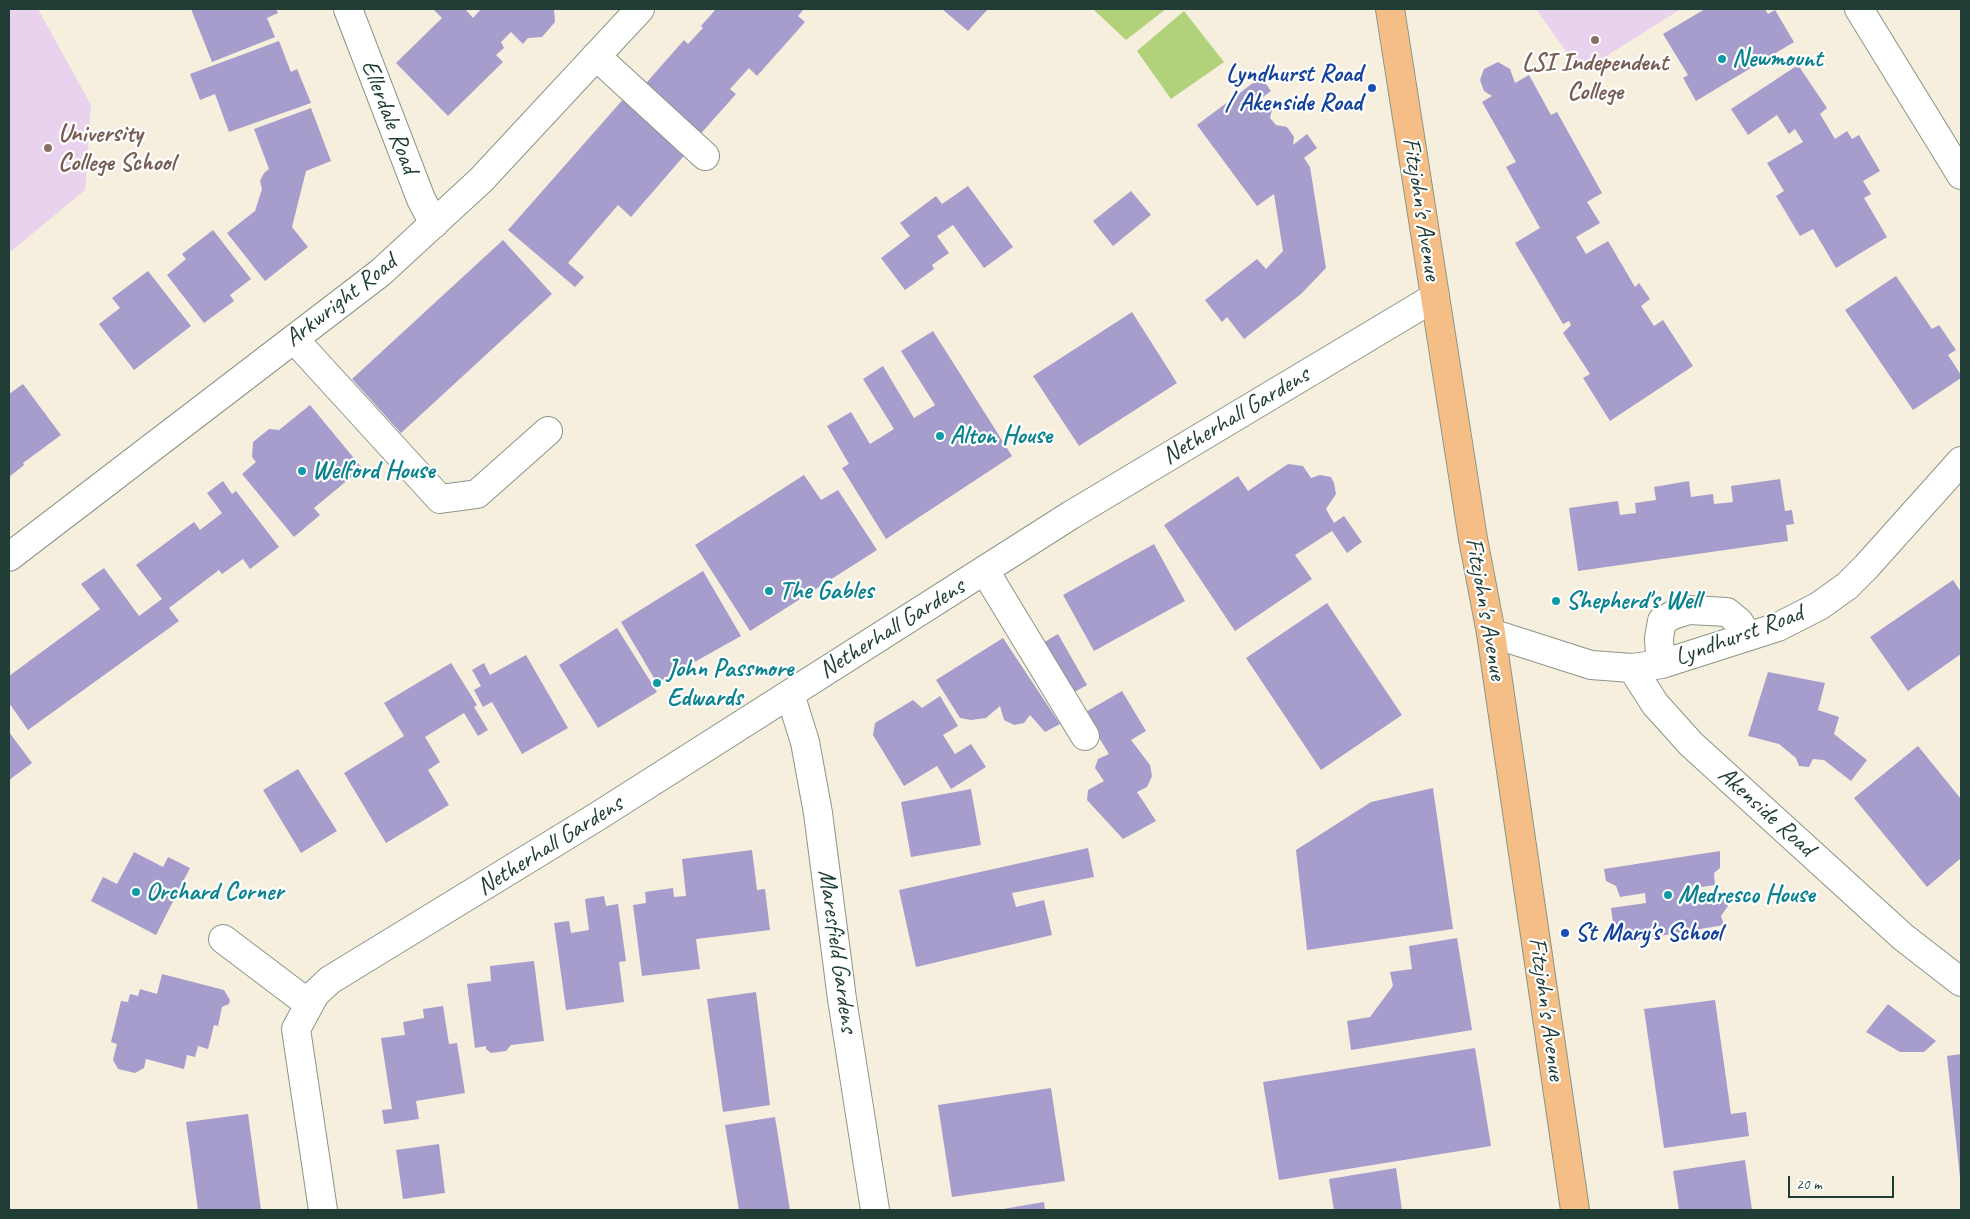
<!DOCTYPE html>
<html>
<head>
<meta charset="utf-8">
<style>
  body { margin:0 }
  #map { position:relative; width:1970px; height:1219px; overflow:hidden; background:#f6efdd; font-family:Caveat,sans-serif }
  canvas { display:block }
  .frame { position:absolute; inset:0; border:10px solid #1f3d34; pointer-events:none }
  .scale { position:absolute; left:1788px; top:1176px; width:106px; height:22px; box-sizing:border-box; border:2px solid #1f3d34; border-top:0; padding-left:6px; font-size:15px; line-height:18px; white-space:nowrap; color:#1f3d34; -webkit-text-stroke:4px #fff; paint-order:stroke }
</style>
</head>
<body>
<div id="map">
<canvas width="1970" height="1219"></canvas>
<div class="frame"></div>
<div class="scale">20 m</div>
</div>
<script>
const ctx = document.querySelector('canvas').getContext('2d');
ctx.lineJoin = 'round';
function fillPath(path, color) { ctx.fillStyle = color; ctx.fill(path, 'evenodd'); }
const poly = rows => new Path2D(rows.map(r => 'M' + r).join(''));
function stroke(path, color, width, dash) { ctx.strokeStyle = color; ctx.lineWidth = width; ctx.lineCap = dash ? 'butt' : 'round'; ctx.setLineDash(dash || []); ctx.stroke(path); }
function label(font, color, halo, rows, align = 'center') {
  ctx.font = font + ' Caveat,sans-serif'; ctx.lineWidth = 4.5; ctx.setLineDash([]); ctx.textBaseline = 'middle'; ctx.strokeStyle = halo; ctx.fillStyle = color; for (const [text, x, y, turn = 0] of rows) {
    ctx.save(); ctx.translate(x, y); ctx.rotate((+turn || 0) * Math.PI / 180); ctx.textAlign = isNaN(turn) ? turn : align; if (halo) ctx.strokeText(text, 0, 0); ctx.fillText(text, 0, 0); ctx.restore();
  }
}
fillPath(poly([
  [9,9,38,9,91,105,85,190,9,253],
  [1536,9,1681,9,1581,72]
]), '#e9d2ed');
fillPath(poly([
  [1093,9,1166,9,1126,40],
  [1184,11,1224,62,1171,99,1137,51]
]), '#b1d27a');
fillPath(poly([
  [191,9,276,9,278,13,267,18,275,37,212,62],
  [433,9,465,9,473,18,481,9,554,9,555,22,542,37,528,38,523,44,511,32,501,42,504,48,496,55,503,62,448,116,396,63,442,18],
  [716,9,804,9,798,16,805,22,757,76,749,68,730,89,736,94,696,139,640,90,684,40,688,44,703,28,701,26],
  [942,9,988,9,968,31],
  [1705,9,1765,9,1768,14,1775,10,1794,42,1696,101,1683,78,1688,75,1663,34],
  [279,41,291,72,297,69,311,103,229,132,215,94,200,100,190,74],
  [1498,62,1510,69,1515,83,1529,75,1551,115,1557,112,1602,193,1587,202,1600,223,1576,237,1586,254,1608,241,1635,287,1639,283,1650,299,1641,306,1654,326,1663,320,1693,366,1610,421,1583,378,1590,374,1563,333,1571,325,1569,321,1563,324,1515,243,1540,228,1506,167,1516,162,1482,102,1492,96,1484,91,1480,80,1484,69],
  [1798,65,1827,108,1820,114,1835,139,1847,131,1852,139,1859,135,1880,171,1863,181,1871,194,1864,198,1887,237,1836,268,1813,229,1800,236,1776,196,1784,191,1767,163,1803,142,1795,129,1789,134,1777,115,1748,135,1731,109],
  [1261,77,1271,91,1256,102,1259,106,1265,101,1272,110,1270,118,1276,125,1287,127,1294,137,1293,145,1307,134,1317,148,1304,158,1310,167,1326,268,1301,294,1244,339,1227,317,1222,322,1205,300,1257,259,1266,269,1283,251,1274,194,1257,206,1197,125],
  [626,96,689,150,631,217,618,205,568,263,584,277,575,287,508,230],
  [311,108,331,161,306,171,292,227,308,247,265,281,227,233,255,211,262,189,260,181,264,173,269,169,254,129],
  [968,186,1013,247,984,268,953,225,937,236,949,253,932,265,934,269,905,290,881,258,910,236,900,223,936,196,942,204],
  [1131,191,1151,215,1113,246,1093,221],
  [213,230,251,279,230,295,234,301,204,323,167,275,186,259,182,254],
  [503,240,552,294,401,433,352,379],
  [148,271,191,326,134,370,99,324,120,308,112,298],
  [1896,276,1932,329,1939,325,1956,350,1948,355,1961,375,1961,378,1913,410,1845,310],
  [1132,312,1177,383,1079,446,1033,376],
  [933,331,1012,456,886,539,842,468,849,464,827,426,851,412,870,444,894,429,863,379,883,366,914,418,935,405,901,351],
  [23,384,61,435,23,463,24,465,9,477,9,394],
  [310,405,362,468,314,508,320,515,294,537,242,474,256,462,252,457,253,442,269,429,279,430],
  [1288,464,1303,466,1311,478,1320,475,1331,477,1334,483,1336,494,1326,509,1334,523,1344,516,1362,542,1347,553,1332,531,1295,555,1312,579,1235,631,1164,525,1238,476,1248,491],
  [804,475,821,500,838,490,877,550,750,631,695,545],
  [1780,479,1785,511,1792,510,1794,524,1786,525,1788,541,1578,571,1569,508,1618,501,1620,515,1636,513,1635,503,1656,500,1654,487,1689,481,1691,497,1713,494,1714,504,1733,502,1731,486],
  [223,481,232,494,236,491,279,547,250,569,243,559,222,574,219,570,169,608,179,621,28,730,9,703,9,676,100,609,81,584,104,568,139,616,162,599,136,565,194,522,200,530,222,513,207,493],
  [1154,544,1185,601,1094,651,1063,595],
  [703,571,741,636,657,683,621,622],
  [1953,580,1961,592,1961,654,1908,691,1870,637],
  [1327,603,1402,715,1321,770,1246,658],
  [617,628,657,692,598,728,559,665],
  [1058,634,1087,685,1071,694,1041,644],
  [1003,638,1060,724,1045,732,1030,715,1024,723,1014,725,1004,720,1000,706,986,718,971,720,960,718,936,680],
  [526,655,568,728,522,754,492,702,483,707,474,690,481,686,472,670,484,663,490,675],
  [451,663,477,705,474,707,488,730,478,736,464,713,425,737,440,762,428,770,449,805,386,843,344,773,404,736,384,703],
  [1768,672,1825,683,1818,710,1839,717,1834,734,1867,760,1851,781,1824,760,1813,759,1809,767,1799,766,1796,758,1779,744,1748,736],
  [1122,691,1146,731,1131,740,1150,765,1152,776,1147,787,1137,792,1156,821,1123,839,1087,800,1088,790,1104,781,1095,768,1098,759,1109,754,1084,713],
  [940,696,958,726,943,735,955,754,971,744,986,767,951,789,937,766,904,786,873,735,875,723,913,700,922,708],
  [9,732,32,763,9,780],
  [1918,746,1961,799,1961,858,1927,887,1854,798],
  [298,769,337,831,301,853,263,790],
  [1433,788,1453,929,1307,950,1296,850,1371,802],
  [971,789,981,845,911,857,901,802],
  [1088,848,1094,877,1012,893,1016,907,1044,900,1052,935,916,967,899,890],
  [752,850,757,890,765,889,770,930,696,939,700,969,642,976,633,905,646,903,645,892,673,888,674,897,686,896,682,859],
  [1720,851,1720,868,1714,873,1715,885,1689,889,1691,897,1725,892,1728,906,1721,916,1724,925,1624,942,1623,930,1613,923,1611,908,1646,903,1645,893,1620,897,1616,886,1606,881,1604,869],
  [134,852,163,867,168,857,190,868,156,935,91,901,103,877,117,884],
  [604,896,606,906,618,904,626,961,619,962,624,1002,566,1010,554,923,569,921,571,933,589,930,585,899],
  [1457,938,1472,1030,1351,1050,1347,1021,1370,1017,1393,986,1390,972,1412,969,1409,946],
  [534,961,544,1041,511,1045,506,1051,491,1053,486,1049,486,1046,475,1048,467,984,491,981,490,966],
  [162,974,224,990,230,1000,229,1004,222,1007,218,1026,214,1025,208,1049,198,1046,195,1057,187,1055,184,1069,146,1059,144,1068,135,1073,118,1069,113,1060,117,1044,111,1042,121,1001,128,1002,130,994,138,996,140,989,157,994],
  [756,992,770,1105,723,1112,707,999],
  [1715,1000,1731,1114,1746,1112,1749,1136,1664,1148,1644,1009],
  [1888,1004,1936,1041,1924,1052,1900,1052,1866,1032],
  [443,1006,449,1044,457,1043,465,1093,416,1101,419,1119,384,1124,382,1110,392,1109,381,1038,405,1035,403,1022,424,1018,423,1009],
  [1475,1048,1491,1146,1279,1180,1263,1082],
  [1961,1054,1961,1178,1960,1178,1947,1056],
  [1051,1088,1065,1181,952,1197,938,1105],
  [248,1114,261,1210,198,1210,186,1122],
  [775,1117,790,1210,739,1210,725,1125],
  [439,1144,445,1193,403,1199,396,1150],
  [1745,1160,1752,1210,1679,1210,1673,1171],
  [1396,1168,1402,1210,1334,1210,1329,1179],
  [1044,1202,1045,1210,1003,1210,1003,1209]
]), '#a69dcd');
const minor = poly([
  [348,9,421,199,434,224],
  [1859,9,1961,175],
  [596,56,705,156],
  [294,339,440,499,477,494,548,431],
  [9,557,380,273,481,180,640,9],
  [985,571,1085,736],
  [1491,633,1591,665,1632,668,1662,664,1778,627,1819,606,1847,586,1866,567,1961,461],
  [1662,664,1660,656,1659,638,1662,621,1673,615,1689,610,1727,612,1739,622,1748,636],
  [1632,668,1655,704,1691,744,1903,937,1961,982],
  [790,694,805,742,818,813,842,999,875,1210],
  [223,939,309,1004],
  [323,1210,296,1029,315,994,330,980,598,816,1071,515,1435,297]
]);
const major = poly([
  [1390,9,1473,539,1491,633,1575,1210]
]);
stroke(minor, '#8a9688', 30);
stroke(major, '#8a9688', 30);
stroke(minor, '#fff', 28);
stroke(major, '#f6be87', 28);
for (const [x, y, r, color] of [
  [1595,40,5,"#8d6e63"],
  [1722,59,5,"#0f9aa8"],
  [1372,88,5,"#1a4fb4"],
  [48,148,5,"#8d6e63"],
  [940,436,5,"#0f9aa8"],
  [302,471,5,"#0f9aa8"],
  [769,591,5,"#0f9aa8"],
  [1556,601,5,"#0f9aa8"],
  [657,683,5,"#0f9aa8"],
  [136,892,5,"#0f9aa8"],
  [1668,895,5,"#0f9aa8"],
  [1565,933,5,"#1a4fb4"]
]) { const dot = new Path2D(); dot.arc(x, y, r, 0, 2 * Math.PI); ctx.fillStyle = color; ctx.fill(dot); stroke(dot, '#fff', 2); }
label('bold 25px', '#0d838f', '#fff', [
  ["Newmount",1732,59],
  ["Alton House",950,436],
  ["Welford House",312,471],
  ["The Gables",779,591],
  ["Shepherd's Well",1566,601],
  ["John Passmore",667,669],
  ["Edwards",667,698],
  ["Orchard Corner",146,892],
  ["Medresco House",1678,895]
], 'left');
label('bold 25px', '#785e54', '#fff', [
  ["LSI Independent",1595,63],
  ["College",1595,92],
  ["University",58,134,"left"],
  ["College School",58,163,"left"]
]);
label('bold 25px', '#164399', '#fff', [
  ["Lyndhurst Road",1362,74],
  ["/ Akenside Road",1362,103],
  ["St Mary's School",1575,933,"left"]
], 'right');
label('25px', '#1f3d34', '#fff', [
  ["Ellerdale Road",389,117,69],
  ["Fitzjohn's Avenue",1421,209,81],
  ["Arkwright Road",341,301,-38],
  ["Netherhall Gardens",1236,416,-31],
  ["Fitzjohn's Avenue",1485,609,80],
  ["Netherhall Gardens",892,629,-32],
  ["Lyndhurst Road",1739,636,-20],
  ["Akenside Road",1766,812,42],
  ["Netherhall Gardens",550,846,-32],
  ["Maresfield Gardens",837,951,82],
  ["Fitzjohn's Avenue",1546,1009,82]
]);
</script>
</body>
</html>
